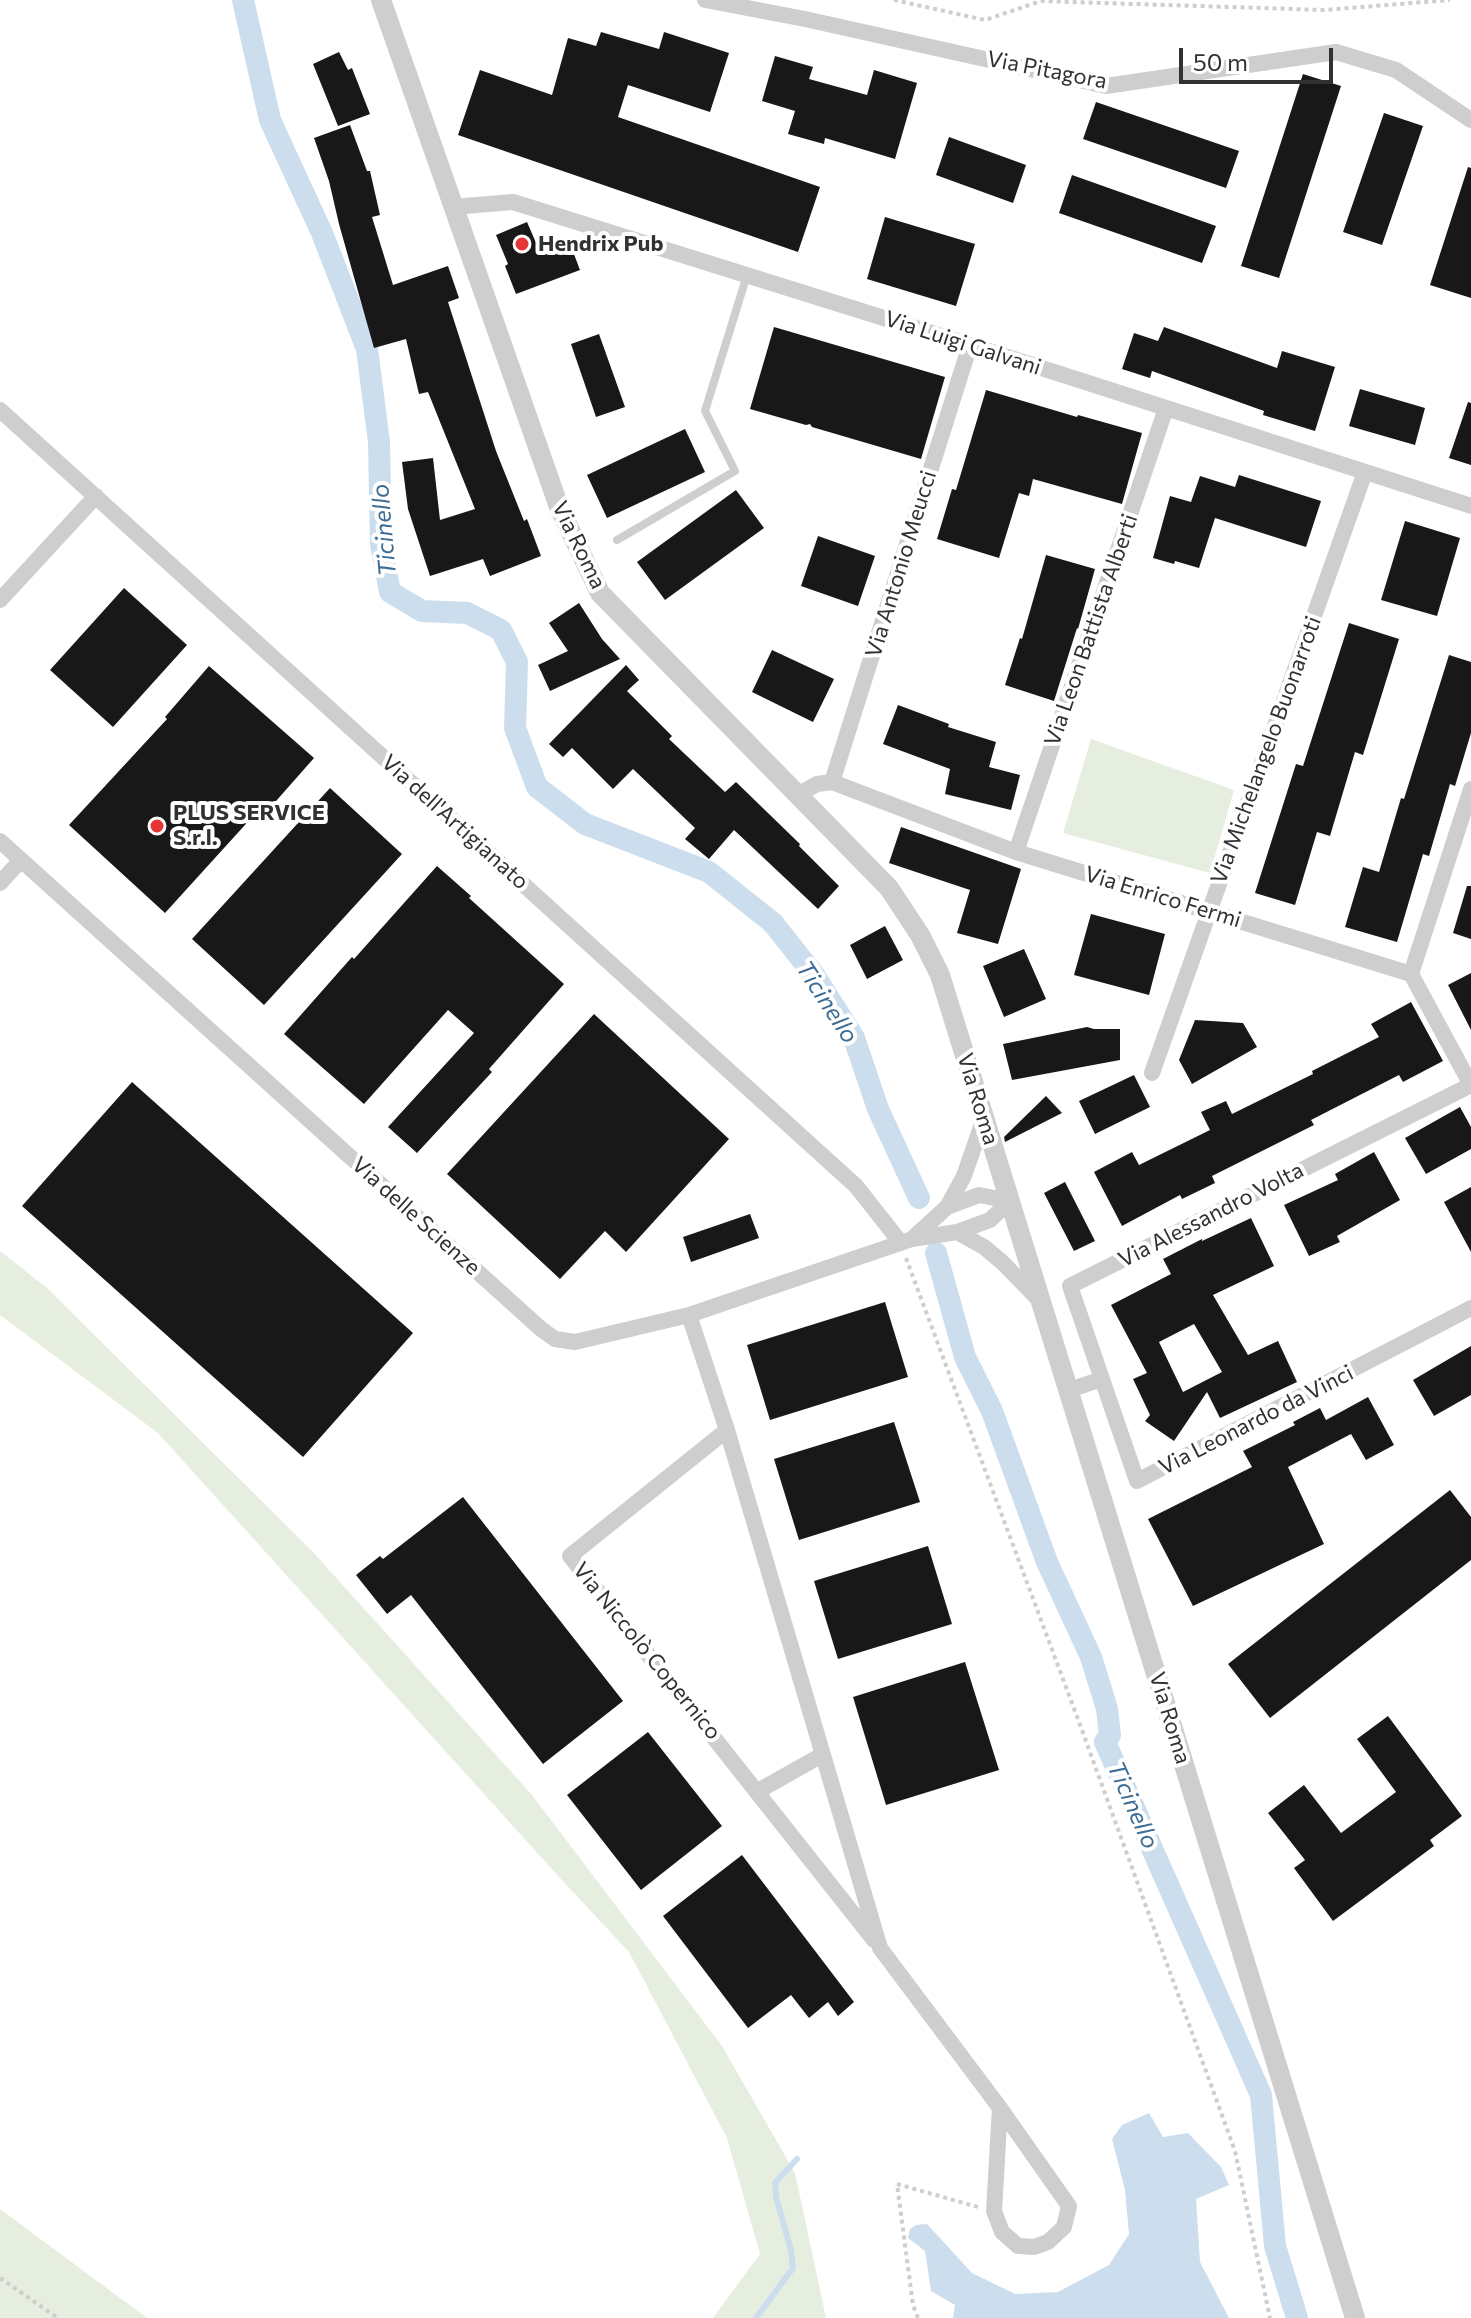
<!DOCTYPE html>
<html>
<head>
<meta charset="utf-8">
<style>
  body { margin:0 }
  #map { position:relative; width:1471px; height:2318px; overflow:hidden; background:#fff; font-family:Commissioner,sans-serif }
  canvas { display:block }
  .scale { position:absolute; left:1179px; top:48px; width:154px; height:36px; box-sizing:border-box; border:4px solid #313131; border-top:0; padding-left:10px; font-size:24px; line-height:28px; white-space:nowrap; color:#313131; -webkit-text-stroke:6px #fff; paint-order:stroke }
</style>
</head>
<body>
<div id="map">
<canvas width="1471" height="2318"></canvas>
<div class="scale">50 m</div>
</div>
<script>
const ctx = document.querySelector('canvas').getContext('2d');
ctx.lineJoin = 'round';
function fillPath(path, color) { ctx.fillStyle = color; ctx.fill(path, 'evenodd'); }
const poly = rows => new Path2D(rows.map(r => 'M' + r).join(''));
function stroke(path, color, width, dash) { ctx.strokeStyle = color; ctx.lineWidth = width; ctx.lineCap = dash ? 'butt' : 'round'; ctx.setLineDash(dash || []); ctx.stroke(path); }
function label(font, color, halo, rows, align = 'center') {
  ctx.font = font + ' Commissioner,sans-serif'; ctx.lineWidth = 8; ctx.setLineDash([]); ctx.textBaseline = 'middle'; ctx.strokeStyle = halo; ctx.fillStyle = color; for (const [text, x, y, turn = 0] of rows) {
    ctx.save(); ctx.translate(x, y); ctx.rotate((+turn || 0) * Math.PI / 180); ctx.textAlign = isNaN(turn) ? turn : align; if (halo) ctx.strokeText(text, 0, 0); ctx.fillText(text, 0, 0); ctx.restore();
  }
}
fillPath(poly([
  [1091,739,1234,790,1210,873,1063,833],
  [0,1251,47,1288,312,1551,532,1795,722,2046,795,2173,826,2318,713,2318,760,2254,727,2138,629,1952,559,1877,158,1433,0,1315],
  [0,2209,147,2318,0,2318]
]), '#e6eedf');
fillPath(poly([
  [1149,2113,1163,2137,1188,2133,1221,2167,1229,2185,1196,2199,1200,2262,1229,2318,953,2318,955,2305,931,2291,925,2251,908,2238,910,2229,916,2225,927,2224,972,2273,1015,2294,1058,2292,1109,2265,1129,2234,1125,2190,1112,2139,1122,2125]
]), '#ccdeed');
stroke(poly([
  [756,2318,793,2268,791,2250,776,2197,775,2183,797,2159]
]), '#ccdeed', 6);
stroke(poly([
  [243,0,270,120,322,233,367,349,379,442,381,545,390,592,422,611,467,613,501,630,517,662,515,728,537,787,585,824,709,872,773,923,814,975,854,1038,878,1109,919,1198],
  [936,1253,965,1357,992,1411,1047,1562,1091,1657,1107,1709,1110,1735,1105,1742,1261,2095,1275,2246,1297,2318]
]), '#ccdeed', 22);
fillPath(poly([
  [601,32,659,49,664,32,729,53,710,112,628,85,618,117,820,187,798,252,458,135,480,70,552,95,568,38,596,46],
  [339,52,348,70,352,68,370,114,338,126,313,64],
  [775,56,813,67,809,79,867,95,874,70,917,83,895,159,825,138,824,144,788,134,795,111,762,101],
  [1303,74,1341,86,1279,278,1241,266],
  [1096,102,1239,151,1226,188,1083,139],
  [1384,113,1423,126,1382,245,1343,232],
  [350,125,367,171,370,171,380,215,372,217,393,285,448,266,459,298,448,302,496,451,524,521,527,519,541,556,490,576,483,559,430,576,408,509,402,462,433,458,440,520,475,509,428,392,419,394,406,339,374,348,339,224,329,181,314,138],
  [949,137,1026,165,1013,203,936,175],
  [1468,167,1471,168,1471,298,1430,285],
  [1072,175,1216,226,1202,263,1059,213],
  [885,217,975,244,956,306,867,279],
  [527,222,540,252,569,241,580,270,516,294,505,266,508,264,496,235],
  [774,327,945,377,921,459,812,427,810,424,806,425,750,409],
  [1164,327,1277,368,1282,351,1335,367,1315,431,1263,415,1264,411,1152,371,1150,378,1122,369,1134,333,1158,341],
  [599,334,625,407,596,417,571,344],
  [1360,389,1425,408,1415,445,1349,426],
  [986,390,1077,417,1078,415,1142,433,1122,504,1033,479,1029,496,1019,493,999,558,937,539,952,489,956,490],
  [1468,402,1471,403,1471,465,1449,458],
  [685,429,705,472,607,518,587,475],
  [1239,475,1321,501,1306,547,1215,518,1199,568,1175,561,1174,564,1153,558,1170,496,1191,502,1200,476,1235,487],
  [736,490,764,528,665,600,637,562],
  [1405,521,1460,538,1437,616,1381,600],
  [818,536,875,556,858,606,801,586],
  [1046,555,1095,569,1078,629,1077,628,1054,701,1005,685,1020,638,1022,639],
  [124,588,187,645,113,727,50,670],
  [579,603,602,639,620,659,550,691,538,665,568,651,549,623],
  [1349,623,1399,639,1363,755,1355,752,1330,836,1317,832,1295,905,1255,893,1296,764,1303,766],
  [772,650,834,679,813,722,752,692],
  [1449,655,1471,662,1471,733,1455,786,1450,784,1429,856,1423,854,1397,942,1345,927,1363,867,1379,872,1401,798,1404,799],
  [626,665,639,680,627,691,672,736,669,739,725,792,736,782,800,844,799,846,839,886,818,909,734,830,709,859,685,839,695,828,633,769,613,789,572,748,563,757,549,744],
  [209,666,314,758,269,809,264,804,165,913,69,825,167,719,165,717],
  [898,705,949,724,948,727,996,742,989,767,1020,775,1011,810,945,794,950,769,883,744],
  [330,788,402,854,264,1005,192,939],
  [901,827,1021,869,998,944,957,933,970,890,889,863],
  [437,866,471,896,469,898,564,984,489,1069,492,1072,417,1153,388,1127,474,1033,448,1010,364,1104,284,1034,352,957,354,959],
  [1467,886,1471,886,1471,939,1453,933],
  [1091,914,1165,934,1149,995,1074,975],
  [885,926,903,960,867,979,850,945],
  [1024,949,1046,999,1004,1017,983,966],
  [1471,973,1471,1030,1448,985],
  [1411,1002,1443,1061,1403,1082,1399,1075,1311,1120,1314,1125,1212,1176,1215,1183,1182,1199,1180,1195,1122,1226,1094,1172,1132,1152,1139,1165,1210,1130,1201,1112,1226,1101,1232,1114,1313,1074,1312,1071,1379,1037,1371,1024],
  [594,1014,729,1139,626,1252,605,1231,560,1279,447,1174],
  [1195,1020,1243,1023,1257,1047,1192,1084,1179,1060],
  [1087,1027,1094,1029,1120,1029,1120,1060,1012,1080,1003,1044],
  [1134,1075,1150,1107,1095,1134,1079,1101],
  [132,1082,413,1333,303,1457,22,1206],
  [1046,1096,1062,1113,1005,1142,1004,1137],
  [1460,1107,1471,1127,1471,1149,1426,1174,1405,1138],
  [1374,1152,1400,1200,1337,1236,1340,1242,1309,1256,1284,1205,1338,1180,1335,1174],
  [1065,1182,1095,1241,1074,1251,1044,1193],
  [1471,1187,1471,1252,1444,1202],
  [750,1214,759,1238,691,1262,683,1237],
  [1251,1218,1274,1266,1213,1295,1248,1355,1278,1341,1297,1382,1220,1418,1207,1392,1174,1441,1145,1421,1150,1415,1133,1379,1147,1373,1111,1305,1171,1274,1163,1259,1202,1239,1202,1241],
  [1194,1324,1222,1372,1183,1392,1159,1342],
  [885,1302,908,1377,770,1420,747,1345],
  [1471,1346,1471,1395,1434,1416,1413,1380],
  [1368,1397,1394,1445,1366,1460,1351,1434,1288,1467,1324,1544,1193,1606,1148,1519,1252,1467,1243,1451,1295,1425,1293,1422,1320,1408,1326,1420],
  [894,1422,920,1502,799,1540,774,1459],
  [1450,1490,1471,1517,1471,1560,1270,1718,1228,1664],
  [463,1497,623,1701,543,1764,411,1595,387,1614,356,1575,380,1556,383,1559],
  [928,1546,952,1624,838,1659,814,1581],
  [965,1662,999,1770,886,1805,853,1697],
  [1388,1716,1462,1816,1430,1840,1434,1846,1333,1921,1294,1868,1305,1860,1268,1813,1304,1785,1341,1833,1396,1792,1357,1739],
  [648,1732,722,1826,641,1890,567,1795],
  [742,1855,854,2002,838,2016,828,2002,809,2018,791,1995,748,2028,663,1916]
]), '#181818');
stroke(poly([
  [894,0,985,20,1041,1,1324,10,1450,0],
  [906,1258,1079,1722,1235,2151,1270,2318],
  [0,2278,58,2318],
  [918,2318,913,2305,897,2184,978,2207]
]), '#cecece', 4, [4, 4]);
stroke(poly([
  [617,540,735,471,705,411,747,275]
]), '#cecece', 8);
stroke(poly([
  [705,0,805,19,1106,86,1336,52,1396,70,1471,120],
  [452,207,513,202,970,345,1471,506],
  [0,410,856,1186,901,1243],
  [0,600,96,496],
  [832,782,970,345],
  [799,794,817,784,832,782,1016,852,1411,974,1471,1085],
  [0,841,541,1329,555,1339,575,1342,689,1315,912,1239,957,1232,990,1220,1010,1201],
  [1016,852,1166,408],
  [0,883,21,860],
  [1411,974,1471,789],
  [1152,1073,1365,472],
  [947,1207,964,1176,984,1118],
  [957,1232,984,1247,1002,1262,1041,1302],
  [913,1238,947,1207,979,1195,1010,1201],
  [689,1315,727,1430,880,1948,1000,2108,1069,2206,1064,2227,1048,2242,1034,2247,1018,2246,1002,2232,994,2211,1000,2108],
  [1102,1379,1137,1481,1471,1308],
  [1069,1390,1102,1379,1070,1286,1471,1085],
  [727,1430,570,1556,874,1940],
  [758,1791,822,1755]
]), '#cecece', 16);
stroke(poly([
  [381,0,559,507,600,593,889,888,920,935,940,975,1355,2318]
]), '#cecece', 20);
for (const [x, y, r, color] of [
  [522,244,8,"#e63536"],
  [157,826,8,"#e63536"]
]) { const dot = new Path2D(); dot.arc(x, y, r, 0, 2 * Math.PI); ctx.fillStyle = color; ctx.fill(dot); stroke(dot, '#fff', 3); }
label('22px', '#313131', '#fff', [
  ["Via Pitagora",1047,70,11],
  ["Via Luigi Galvani",963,343,18],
  ["Via Roma",579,545,64],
  ["Via Antonio Meucci",901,564,-73],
  ["Via Leon Battista Alberti",1091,630,-71],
  ["Via Michelangelo Buonarroti",1266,750,-70],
  ["Via dell'Artigianato",455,822,42],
  ["Via Enrico Fermi",1163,897,17],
  ["Via Roma",978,1099,73],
  ["Via Alessandro Volta",1211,1215,-27],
  ["Via delle Scienze",416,1216,42],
  ["Via Leonardo da Vinci",1256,1420,-27],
  ["Via Niccolò Copernico",647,1651,51],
  ["Via Roma",1170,1718,73]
]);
label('bold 22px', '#313131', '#fff', [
  ["Hendrix Pub",538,244],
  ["PLUS SERVICE",173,813],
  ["S.r.l.",173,838]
], 'left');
label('italic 24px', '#3d6d95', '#fff', [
  ["Ticinello",384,530,-95],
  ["Ticinello",827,1002,57],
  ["Ticinello",1133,1805,66]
]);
</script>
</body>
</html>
